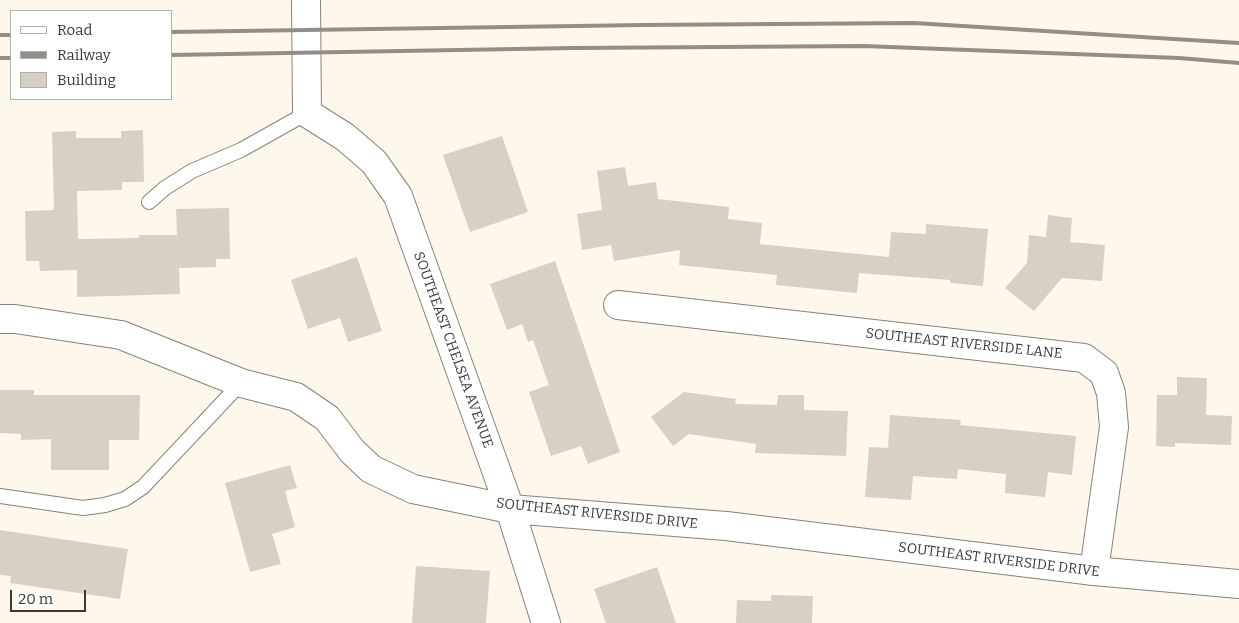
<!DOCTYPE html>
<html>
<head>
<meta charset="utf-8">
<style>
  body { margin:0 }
  #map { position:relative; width:1239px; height:623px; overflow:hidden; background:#fef7ec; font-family:Bitter,serif }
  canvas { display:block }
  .legend { position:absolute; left:10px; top:10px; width:162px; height:90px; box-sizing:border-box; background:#fff; border:1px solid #b1b0af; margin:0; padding:6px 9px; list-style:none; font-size:15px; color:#3c3a36 }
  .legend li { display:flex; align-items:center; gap:10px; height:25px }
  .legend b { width:25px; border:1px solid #b1b0af }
  .scale { position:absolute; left:10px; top:590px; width:76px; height:22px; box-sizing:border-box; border:2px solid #3c3a36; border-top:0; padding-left:6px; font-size:15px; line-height:18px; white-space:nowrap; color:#3c3a36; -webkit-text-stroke:4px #fff; paint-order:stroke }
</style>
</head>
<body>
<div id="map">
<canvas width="1239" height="623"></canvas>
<ul class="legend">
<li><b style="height:6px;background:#fff"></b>Road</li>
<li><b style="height:6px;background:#938f88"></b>Railway</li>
<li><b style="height:14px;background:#d7d0c6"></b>Building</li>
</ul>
<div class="scale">20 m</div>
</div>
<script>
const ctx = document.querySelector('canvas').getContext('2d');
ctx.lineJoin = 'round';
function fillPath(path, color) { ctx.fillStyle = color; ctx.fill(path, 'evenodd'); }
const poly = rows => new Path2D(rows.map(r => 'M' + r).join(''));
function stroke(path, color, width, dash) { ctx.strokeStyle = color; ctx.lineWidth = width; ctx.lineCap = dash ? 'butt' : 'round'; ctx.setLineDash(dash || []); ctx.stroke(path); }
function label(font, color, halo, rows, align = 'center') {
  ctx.font = font + ' Bitter,serif'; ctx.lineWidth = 4.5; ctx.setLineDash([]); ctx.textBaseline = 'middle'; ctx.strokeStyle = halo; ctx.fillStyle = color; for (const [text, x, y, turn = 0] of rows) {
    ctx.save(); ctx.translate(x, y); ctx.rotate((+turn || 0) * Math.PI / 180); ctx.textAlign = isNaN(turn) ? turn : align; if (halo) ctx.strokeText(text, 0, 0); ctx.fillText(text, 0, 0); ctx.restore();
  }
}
fillPath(poly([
  [143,130,144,182,122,182,122,190,77,191,78,239,139,238,139,235,177,235,176,209,229,208,230,259,216,259,216,267,179,268,180,294,77,297,77,270,40,271,39,261,26,261,25,211,54,210,52,132,76,131,76,138,121,138,121,131],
  [502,136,528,212,470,232,443,155],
  [625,167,628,186,656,182,658,199,729,207,728,219,762,223,760,244,889,257,891,232,926,234,926,224,988,229,983,286,950,283,950,280,859,273,857,293,776,285,777,275,679,265,680,250,614,261,611,245,582,250,577,214,602,210,597,171],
  [1048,215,1072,218,1070,242,1105,245,1102,281,1062,278,1034,311,1005,288,1027,263,1029,235,1046,237],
  [357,257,382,331,348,342,340,318,308,329,291,280],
  [555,261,620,452,588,464,581,446,551,456,529,392,549,385,533,340,528,342,522,324,507,330,490,284],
  [1177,377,1207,378,1206,415,1232,416,1231,445,1175,443,1175,447,1156,446,1157,395,1177,395],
  [0,390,34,390,34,395,140,395,139,440,109,440,109,470,51,470,51,439,21,440,21,434,0,433],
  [684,392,736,399,735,404,777,405,778,395,804,395,804,410,848,411,846,456,755,453,756,444,689,434,673,446,651,417],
  [890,415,961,420,960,425,1076,436,1072,475,1048,472,1045,497,1005,493,1006,474,958,469,957,479,913,476,911,500,865,497,869,447,888,448],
  [290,465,297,488,285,491,295,527,272,534,281,564,250,572,225,483],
  [0,530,128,549,120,599,10,583,11,576,0,575],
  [416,566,490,571,486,623,412,623],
  [657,567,676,623,606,623,594,589],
  [771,595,813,596,812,623,736,623,737,600,771,601]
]), '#d7d0c6');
const service = poly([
  [149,202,165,188,192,171,241,150,307,113],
  [0,496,83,508,105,505,125,499,143,487,241,383]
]);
const minor = poly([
  [306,0,307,113,345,137,374,162,398,196,510,509],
  [618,305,1084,358,1104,373,1111,393,1114,427,1094,571],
  [0,319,15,319,121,335,241,383,296,397,327,418,352,451,371,469,413,489,510,509]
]);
const tertiary = poly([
  [546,623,510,509,726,526,1094,571,1239,584]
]);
stroke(service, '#888278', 16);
stroke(minor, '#888278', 30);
stroke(tertiary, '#888278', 30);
stroke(service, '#fff', 14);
stroke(minor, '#fff', 28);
stroke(tertiary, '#fff', 28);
stroke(poly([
  [171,32,643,25,914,23,1239,43],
  [0,35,11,35],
  [171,55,573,48,863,46,1179,58,1239,63],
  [0,58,11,58]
]), '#938f88', 4);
label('14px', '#3c3a36', '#fff', [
  ["SOUTHEAST RIVERSIDE LANE",964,344,6],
  ["SOUTHEAST CHELSEA AVENUE",453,350,70],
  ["SOUTHEAST RIVERSIDE DRIVE",597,514,6],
  ["SOUTHEAST RIVERSIDE DRIVE",999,560,7]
]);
</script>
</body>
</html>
